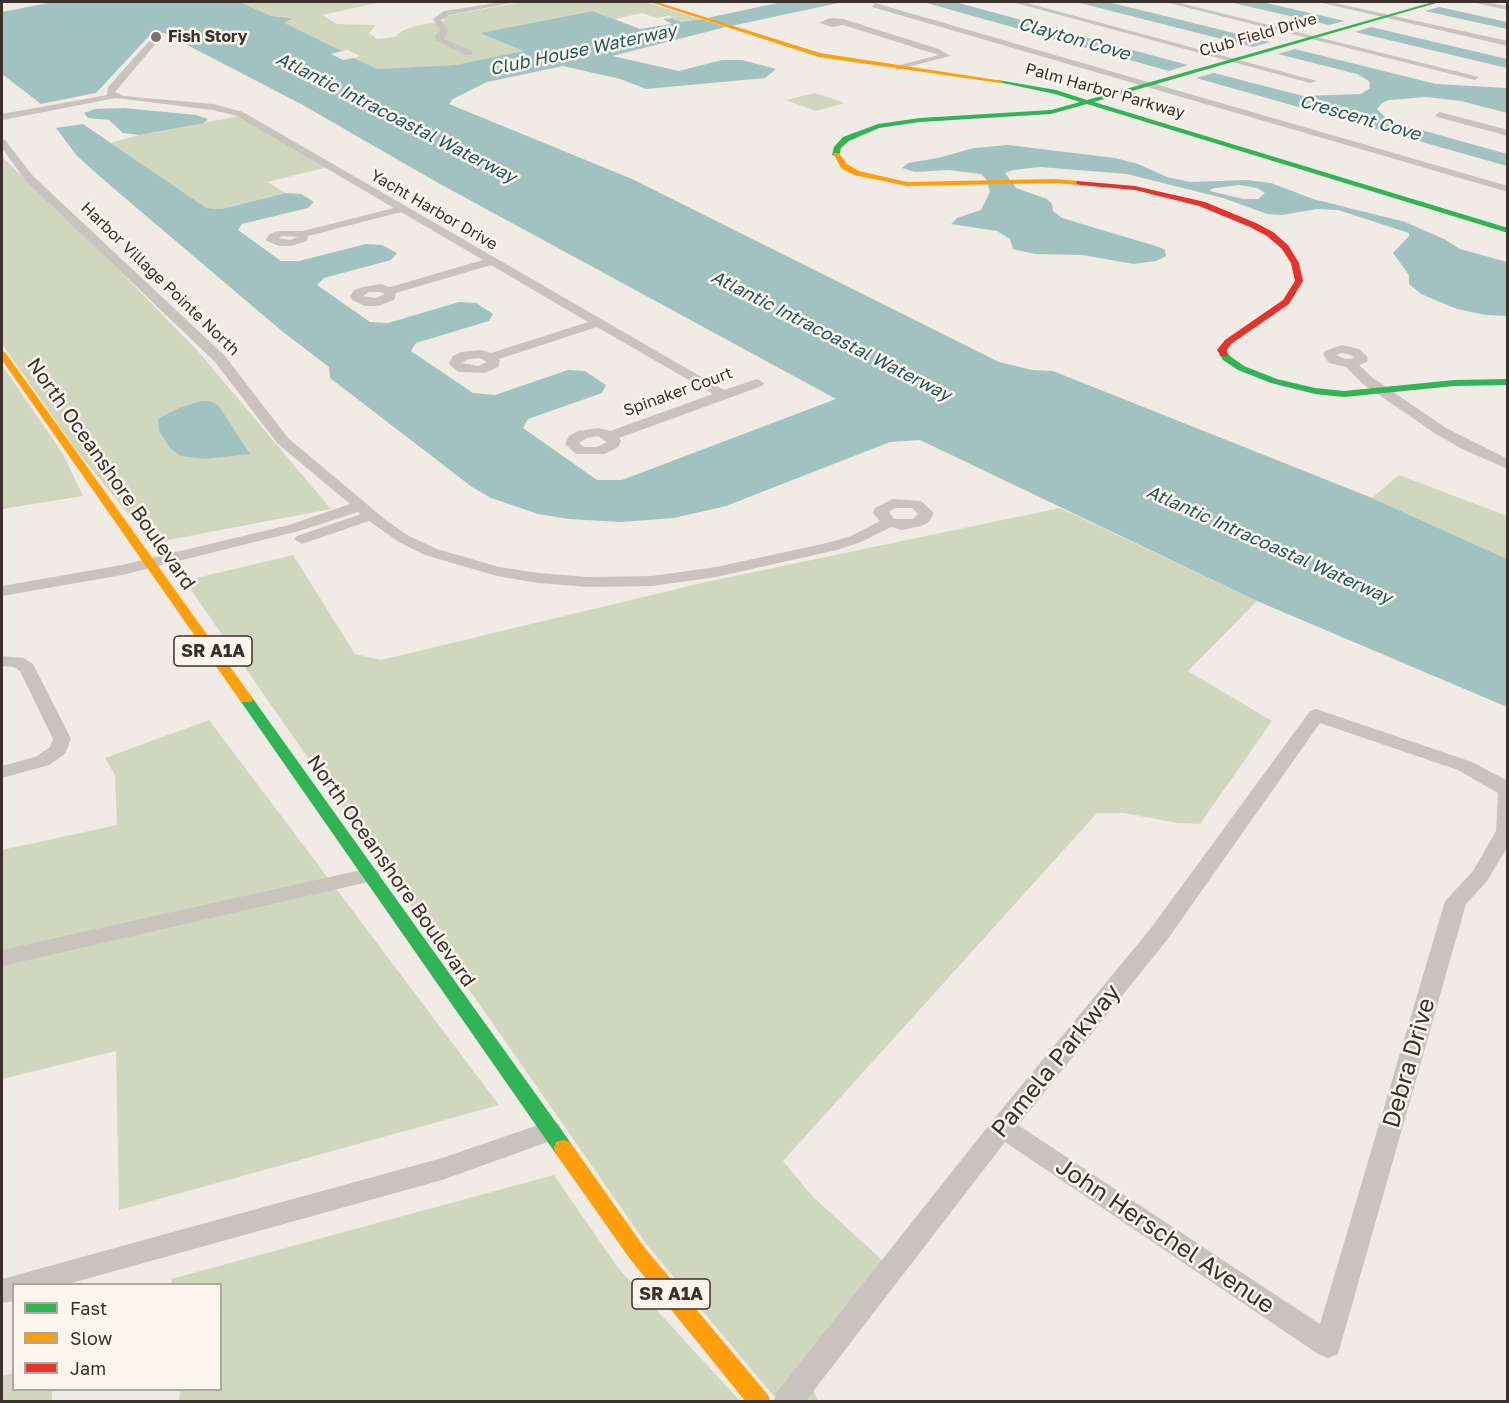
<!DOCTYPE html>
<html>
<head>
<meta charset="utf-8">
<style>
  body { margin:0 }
  #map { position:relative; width:1509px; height:1403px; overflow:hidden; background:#f0ebe5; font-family:"Golos Text",sans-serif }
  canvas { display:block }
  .frame { position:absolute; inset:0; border:3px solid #3b302b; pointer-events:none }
  .legend { position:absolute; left:12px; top:1283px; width:210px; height:108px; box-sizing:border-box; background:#fbf5ee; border:2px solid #aea6a0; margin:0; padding:8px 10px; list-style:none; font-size:18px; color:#3b302b }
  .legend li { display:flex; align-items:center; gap:12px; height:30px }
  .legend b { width:30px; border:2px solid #aea6a0 }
</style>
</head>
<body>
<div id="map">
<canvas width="1509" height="1403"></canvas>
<div class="frame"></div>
<ul class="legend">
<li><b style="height:8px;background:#30b455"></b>Fast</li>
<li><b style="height:8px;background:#ff9f0a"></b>Slow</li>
<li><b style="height:8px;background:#e5322d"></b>Jam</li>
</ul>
</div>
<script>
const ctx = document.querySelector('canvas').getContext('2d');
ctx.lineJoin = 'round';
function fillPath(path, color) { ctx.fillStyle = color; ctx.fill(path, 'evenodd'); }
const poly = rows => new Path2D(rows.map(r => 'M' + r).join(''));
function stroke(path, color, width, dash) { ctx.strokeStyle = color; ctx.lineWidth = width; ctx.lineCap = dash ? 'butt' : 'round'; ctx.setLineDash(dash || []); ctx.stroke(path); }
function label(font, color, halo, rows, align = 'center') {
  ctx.font = font + ' "Golos Text",sans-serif'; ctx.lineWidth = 5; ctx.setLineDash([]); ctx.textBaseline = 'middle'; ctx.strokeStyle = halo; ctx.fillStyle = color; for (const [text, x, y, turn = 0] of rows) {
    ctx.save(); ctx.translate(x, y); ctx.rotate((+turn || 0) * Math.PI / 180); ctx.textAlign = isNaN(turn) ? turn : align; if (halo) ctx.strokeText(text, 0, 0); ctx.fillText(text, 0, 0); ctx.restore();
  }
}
fillPath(poly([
  [240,2,382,2,322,15,337,24,376,25,369,33,377,39,395,37,402,31,415,26,444,21,445,16,522,2,646,2,701,19,681,22,669,16,656,18,642,13,615,19,593,11,481,33,525,51,455,65,377,69,354,58,360,56,348,50,342,51,283,23,291,17,271,16],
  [815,93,845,103,816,111,786,100],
  [245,115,332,166,267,182,286,193,222,209,205,208,111,143,139,135],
  [2,157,105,256,196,349,331,509,152,543,76,450,2,344],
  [2,365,63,454,83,496,2,509],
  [1399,475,1507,516,1507,559,1372,498],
  [1060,508,1257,601,1188,671,1272,721,1200,824,1178,823,1124,813,1097,813,783,1161,813,1197,879,1257,887,1268,809,1380,818,1401,778,1401,647,1245,191,590,188,580,293,555,355,654,381,660,706,582],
  [209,720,499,1105,119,1210,116,1051,2,1079,2,850,117,825,115,775,105,758],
  [554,1175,618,1268,740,1401,179,1401,180,1390,220,1390,220,1284,172,1284,171,1279],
  [13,1373,14,1390,52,1390,52,1401,2,1401,2,1376]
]), '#d1d6bf');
fillPath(poly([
  [53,2,240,2,271,16,292,18,284,23,342,51,331,54,343,60,354,58,377,69,455,65,524,51,480,33,593,11,640,29,672,24,663,19,672,18,681,22,701,19,726,27,612,56,679,71,722,60,742,60,776,69,765,78,646,89,620,79,563,66,487,82,453,99,449,104,632,179,999,362,1032,370,1053,371,1372,498,1507,559,1507,707,1257,601,920,440,890,442,726,506,674,518,621,522,569,519,538,514,491,498,472,487,330,378,329,367,283,332,112,187,77,156,56,128,83,124,206,208,222,209,286,193,301,194,314,202,308,208,242,224,238,230,281,261,299,261,366,244,382,245,397,253,391,260,324,278,317,285,370,322,388,323,459,302,476,303,493,314,489,321,416,343,411,351,473,393,495,395,568,370,585,371,606,385,602,393,528,419,523,428,597,480,622,480,836,399,440,184,301,104,164,33,151,34,96,93,41,104,2,74,2,12],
  [782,2,843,2,731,26,707,18],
  [923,2,955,2,1188,65,1169,71],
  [1076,2,1108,2,1270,42,1253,47],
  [1229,2,1262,2,1345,21,1329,25],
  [1439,7,1507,22,1507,29,1425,11],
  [1371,27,1507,59,1507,68,1355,32],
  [1295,49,1436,84,1507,88,1507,113,1461,101,1426,97,1389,100,1382,103,1377,109,1386,118,1400,124,1507,154,1507,166,1196,78,1214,73,1303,96,1361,94,1370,88,1369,81,1357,74,1278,54],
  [124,108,196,115,208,119,204,123,139,135,123,133,109,120,88,118,84,113,95,109],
  [1008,145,1115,158,1138,164,1167,177,1190,182,1247,180,1271,183,1313,199,1405,222,1444,239,1460,249,1507,262,1507,316,1486,315,1457,309,1421,294,1409,284,1409,275,1393,253,1409,236,1409,233,1338,210,1317,209,1282,215,1267,214,1223,198,1127,174,1040,167,1013,170,1005,173,1016,188,1047,199,1052,204,1053,211,1062,218,1159,247,1165,250,1166,256,1156,261,1134,264,1082,255,1035,254,1013,249,1010,239,997,231,951,224,957,218,981,210,990,192,986,179,981,174,948,170,915,172,902,168,908,163,938,158,974,148],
  [1239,185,1257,188,1265,193,1258,199,1243,199,1210,191,1211,189,1216,188],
  [201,401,210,401,218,405,250,454,205,459,181,456,170,448,159,431,158,419,179,408]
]), '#a1c2c1');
fillPath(poly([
  [502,2,516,2,449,15,441,20,448,30,444,39,472,51,472,55,466,55,436,40,435,36,440,30,433,19,444,11,502,2],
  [1012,2,1023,2,1317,81,1310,83,1012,2],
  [1165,2,1176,2,1479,77,1475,80,1165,2],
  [1318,2,1330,2,1508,41,1508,46,1318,2],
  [1471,2,1484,2,1508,6,1508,10,1471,2],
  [875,3,1508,186,1508,192,872,7,875,3],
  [830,18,843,19,939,49,950,56,896,70,896,66,939,55,843,25,832,27,819,23,830,18],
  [152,38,159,40,115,92,124,96,213,104,243,112,724,390,757,379,764,383,762,386,619,438,621,441,618,447,605,454,576,454,565,444,569,436,578,431,599,428,610,431,713,394,597,327,499,359,500,361,498,367,485,373,458,372,449,364,453,356,461,352,481,350,491,353,588,322,491,265,396,293,394,300,378,306,365,306,352,300,350,297,354,290,363,287,381,284,390,287,483,260,401,212,308,236,307,241,291,246,279,246,267,241,266,239,270,234,278,231,303,231,394,208,237,116,213,110,116,98,2,120,2,114,107,95,108,87,152,38],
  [283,236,298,237,290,240,278,238,283,236],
  [369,292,380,292,385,294,376,298,363,296,369,292],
  [480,358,487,362,478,366,462,363,469,359,480,358],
  [598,436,607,442,597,447,584,447,579,443,587,438,598,436],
  [1440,112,1508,130,1508,136,1437,117,1435,115,1440,112],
  [2,139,5,140,33,176,225,356,288,438,387,521,409,536,437,549,499,567,538,573,588,577,652,576,716,567,827,543,851,536,880,521,873,513,875,508,893,499,921,501,934,513,928,523,921,526,902,530,891,527,861,542,837,550,716,577,652,586,588,587,538,583,497,576,425,555,399,542,369,521,302,544,294,539,297,536,361,514,358,512,299,531,122,575,2,596,2,586,122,565,289,525,350,504,278,444,215,362,25,180,2,148,2,139],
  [895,508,912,508,918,514,913,519,894,519,889,512,895,508],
  [1342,345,1359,349,1367,356,1368,359,1367,362,1359,365,1373,378,1446,428,1508,459,1508,469,1462,449,1436,434,1363,384,1346,367,1329,363,1323,354,1325,351,1342,345],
  [1342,353,1351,355,1354,358,1345,359,1336,355,1342,353],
  [2,656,24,658,33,664,71,739,65,754,49,765,2,778,2,766,35,757,50,747,53,739,20,671,14,667,2,666,2,656],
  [1316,709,1472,762,1508,781,1508,846,1487,881,1466,904,1338,1354,1328,1358,1318,1354,1005,1142,805,1402,773,1402,777,1392,993,1120,1151,928,1310,711,1316,709],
  [1320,723,1458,770,1498,793,1496,831,1473,871,1445,901,1320,1324,1018,1125,1167,940,1320,723],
  [370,868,377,870,380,875,377,880,2,966,2,950,370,868],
  [550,1121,559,1124,562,1131,559,1138,442,1180,68,1284,14,1284,14,1301,2,1303,2,1279,442,1158,550,1121]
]), '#c9c3be');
fillPath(poly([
  [1433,2,1440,2,1094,102,1508,228,1508,233,1087,104,1051,114,920,122,879,128,849,141,841,148,839,157,832,155,834,147,843,137,878,124,920,118,1051,110,1080,102,1055,94,998,82,998,80,1056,90,1087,100,1433,2],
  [1221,352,1227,352,1230,356,1244,366,1277,379,1315,388,1344,391,1454,380,1508,379,1508,385,1454,386,1344,397,1315,394,1271,383,1238,370,1223,360,1219,354,1221,352],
  [246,695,251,696,570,1142,572,1148,570,1154,563,1156,556,1154,239,699,246,695]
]), '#30b455');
fillPath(poly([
  [650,2,657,2,820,53,1003,81,1000,83,819,57,650,2],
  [833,153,839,153,847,164,859,171,907,182,1054,179,1080,181,1084,183,1080,185,1054,183,907,186,854,175,841,168,833,153],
  [2,351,5,352,251,696,253,699,251,702,241,702,2,360,2,351],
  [563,1140,570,1142,644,1247,768,1395,771,1402,746,1402,630,1259,556,1154,554,1148,556,1142,563,1140]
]), '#ff9f0a');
fillPath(poly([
  [1077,181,1135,186,1205,202,1256,223,1273,232,1288,245,1299,263,1303,281,1289,304,1231,344,1227,350,1227,356,1221,356,1217,350,1225,340,1283,300,1295,281,1291,263,1282,249,1267,236,1250,227,1199,206,1135,190,1080,185,1076,183,1077,181]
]), '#e5322d');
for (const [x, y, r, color] of [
  [156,37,6,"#7a716c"]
]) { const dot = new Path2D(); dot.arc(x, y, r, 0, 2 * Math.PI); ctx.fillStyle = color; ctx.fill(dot); stroke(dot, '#fbf5ee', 2); }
label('16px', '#3b302b', '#fbf5ee', [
  ["Club Field Drive",1258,35,-16],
  ["Palm Harbor Parkway",1105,91,16],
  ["Yacht Harbor Drive",434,210,30],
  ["Harbor Village Pointe North",160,279,44],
  ["Spinaker Court",678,392,-20]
]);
label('bold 16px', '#3b302b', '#fbf5ee', [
  ["Fish Story",168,37]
], 'left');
label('italic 18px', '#1f5a5e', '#fbf5ee', [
  ["Clayton Cove",1074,39,16],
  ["Club House Waterway",583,50,-12],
  ["Atlantic Intracoastal Waterway",396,118,27],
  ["Crescent Cove",1360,118,16],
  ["Atlantic Intracoastal Waterway",831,336,27],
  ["Atlantic Intracoastal Waterway",1269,545,24]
]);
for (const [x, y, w] of [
  [213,651,78],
  [671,1294,78]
]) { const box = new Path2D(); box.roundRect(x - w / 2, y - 15, w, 30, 4.5); ctx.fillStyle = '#fbf5ee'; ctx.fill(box); stroke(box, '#3b302b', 1.5); }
label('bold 18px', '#3b302b', null, [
  ["SR A1A",213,651],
  ["SR A1A",671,1294]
]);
label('20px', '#3b302b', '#fbf5ee', [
  ["North Oceanshore Boulevard",111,474,55],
  ["North Oceanshore Boulevard",391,871,55]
]);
label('24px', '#3b302b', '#fbf5ee', [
  ["Pamela Parkway",1056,1061,-51],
  ["Debra Drive",1409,1063,-74],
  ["John Herschel Avenue",1165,1236,34]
]);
</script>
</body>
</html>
